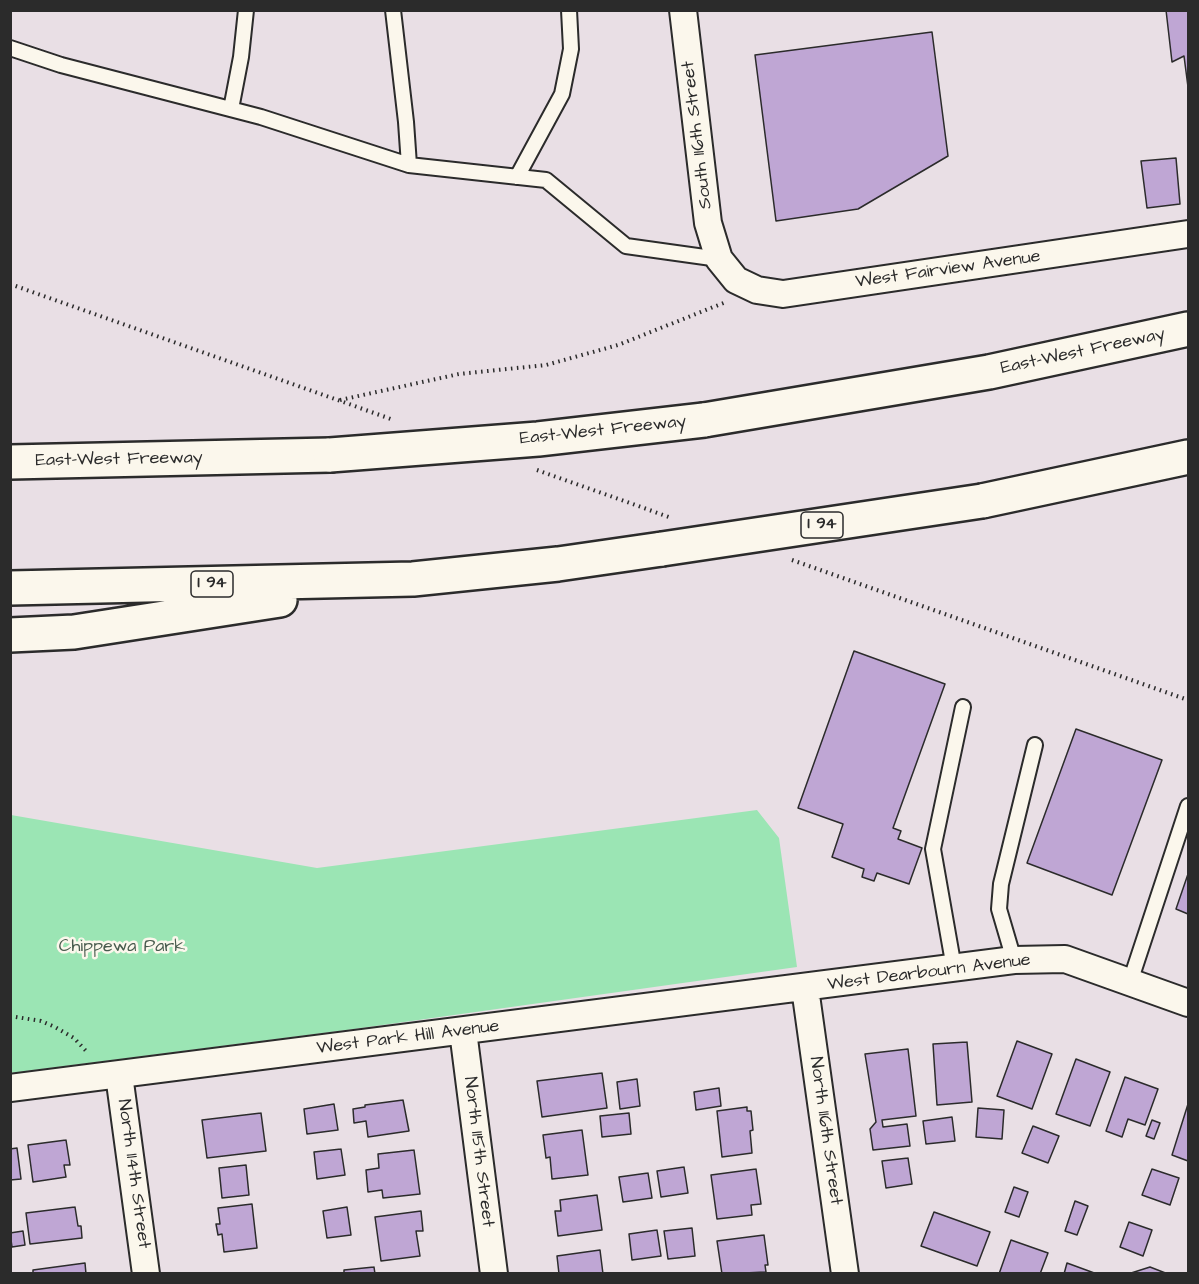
<!DOCTYPE html>
<html>
<head>
<meta charset="utf-8">
<style>
  body { margin:0 }
  #map { position:relative; width:1199px; height:1284px; overflow:hidden; background:#e9dfe5; font-family:"Architects Daughter",sans-serif }
  canvas { display:block }
  .frame { position:absolute; inset:0; border:12px solid #2b2b2b; pointer-events:none }
</style>
</head>
<body>
<div id="map">
<canvas width="1199" height="1284"></canvas>
<div class="frame"></div>
</div>
<script>
const ctx = document.querySelector('canvas').getContext('2d');
ctx.lineJoin = 'round';
function fillPath(path, color) { ctx.fillStyle = color; ctx.fill(path, 'evenodd'); }
const poly = rows => new Path2D(rows.map(r => 'M' + r).join(''));
function stroke(path, color, width, dash) { ctx.strokeStyle = color; ctx.lineWidth = width; ctx.lineCap = dash ? 'butt' : 'round'; ctx.setLineDash(dash || []); ctx.stroke(path); }
function label(font, color, halo, rows, align = 'center') {
  ctx.font = font + ' "Architects Daughter",sans-serif'; ctx.lineWidth = 5; ctx.setLineDash([]); ctx.textBaseline = 'middle'; ctx.strokeStyle = halo; ctx.fillStyle = color; for (const [text, x, y, turn = 0] of rows) {
    ctx.save(); ctx.translate(x, y); ctx.rotate((+turn || 0) * Math.PI / 180); ctx.textAlign = isNaN(turn) ? turn : align; if (halo) ctx.strokeText(text, 0, 0); ctx.fillText(text, 0, 0); ctx.restore();
  }
}
fillPath(poly([
  [757,810,779,838,797,967,347,1030,11,1073,11,815,317,868]
]), '#9be5b4');
const building = poly([
  [1166,10,1188,10,1188,87,1184,56,1172,62,1166,10],
  [932,32,948,156,858,209,776,221,755,55,932,32],
  [1176,158,1180,204,1147,208,1141,161,1176,158],
  [854,651,945,684,893,828,901,831,898,839,922,848,909,884,877,873,874,881,862,877,864,869,832,857,843,824,798,808,854,651],
  [1076,729,1162,760,1112,895,1027,863,1076,729],
  [1188,874,1188,914,1176,909,1188,874],
  [1017,1041,1052,1054,1032,1109,997,1096,1017,1041],
  [967,1042,972,1102,937,1105,933,1044,967,1042],
  [908,1049,916,1116,882,1120,883,1127,907,1124,910,1146,873,1150,870,1129,876,1122,865,1054,908,1049],
  [1076,1059,1110,1072,1090,1126,1056,1114,1076,1059],
  [602,1073,607,1108,542,1117,537,1081,602,1073],
  [1125,1077,1158,1089,1145,1125,1128,1119,1122,1137,1106,1131,1125,1077],
  [637,1079,640,1106,620,1109,617,1082,637,1079],
  [719,1088,721,1106,696,1110,694,1092,719,1088],
  [403,1100,409,1131,368,1137,366,1121,354,1123,353,1109,365,1107,365,1105,403,1100],
  [334,1104,338,1130,307,1134,304,1109,334,1104],
  [1188,1104,1188,1161,1172,1155,1188,1104],
  [747,1107,747,1111,751,1111,753,1130,750,1131,752,1153,722,1157,717,1111,747,1107],
  [978,1108,1004,1110,1002,1139,976,1137,978,1108],
  [261,1113,266,1151,207,1158,202,1120,261,1113],
  [629,1113,631,1134,602,1137,600,1116,629,1113],
  [952,1117,955,1141,926,1144,923,1121,952,1117],
  [1152,1120,1160,1123,1154,1139,1146,1136,1152,1120],
  [1033,1126,1059,1136,1048,1163,1022,1153,1033,1126],
  [582,1130,588,1175,552,1179,550,1157,546,1158,543,1135,582,1130],
  [66,1140,70,1165,64,1165,66,1177,33,1182,28,1145,66,1140],
  [17,1148,21,1179,10,1180,10,1149,17,1148],
  [341,1149,345,1175,317,1179,314,1152,341,1149],
  [414,1150,420,1194,383,1198,382,1190,368,1192,366,1170,379,1168,378,1154,414,1150],
  [908,1158,912,1184,886,1188,882,1161,908,1158],
  [246,1165,249,1195,222,1198,219,1168,246,1165],
  [684,1167,688,1193,661,1197,657,1171,684,1167],
  [756,1169,761,1204,751,1205,752,1215,717,1219,711,1175,756,1169],
  [1152,1169,1179,1178,1170,1205,1142,1195,1152,1169],
  [648,1173,652,1198,623,1202,619,1177,648,1173],
  [1014,1187,1028,1192,1019,1217,1005,1212,1014,1187],
  [597,1195,602,1230,558,1236,555,1211,561,1211,560,1200,597,1195],
  [1075,1201,1088,1206,1077,1235,1065,1231,1075,1201],
  [252,1204,257,1248,224,1252,222,1234,218,1235,216,1224,220,1224,218,1208,252,1204],
  [75,1207,78,1226,81,1226,82,1238,30,1244,26,1213,75,1207],
  [347,1207,351,1235,327,1238,323,1211,347,1207],
  [421,1211,423,1231,416,1231,420,1256,381,1261,375,1217,421,1211],
  [934,1212,990,1232,977,1266,921,1246,934,1212],
  [1129,1222,1152,1230,1143,1256,1120,1247,1129,1222],
  [692,1228,695,1256,668,1259,664,1231,692,1228],
  [657,1230,661,1256,632,1260,629,1234,657,1230],
  [23,1231,25,1245,12,1247,10,1233,23,1231],
  [764,1235,768,1265,765,1265,766,1272,722,1274,717,1241,764,1235],
  [1011,1240,1048,1253,1040,1274,999,1274,1011,1240],
  [600,1250,603,1274,559,1274,557,1256,600,1250],
  [85,1263,86,1274,33,1274,33,1270,85,1263],
  [1067,1263,1097,1274,1064,1274,1067,1263],
  [374,1267,375,1274,344,1274,344,1270,374,1267],
  [1150,1267,1168,1274,1128,1274,1150,1267]
]);
fillPath(building, '#bfa6d4');
stroke(building, '#2b2b2b', 1.5);
const service = poly([
  [393,10,406,122,409,165],
  [10,48,61,65,261,117,409,165,546,180,626,246,719,259],
  [231,109,241,57,246,10],
  [517,177,562,94,571,49,569,10],
  [1014,960,999,909,1001,884,1035,745],
  [954,968,933,849,963,707],
  [1130,982,1188,806]
]);
const minor = poly([
  [683,10,708,223,719,259,736,280,757,290,783,294,1188,234],
  [805,988,845,1274],
  [463,1031,494,1274],
  [119,1075,146,1274],
  [10,1088,1014,960,1065,959,1188,1003]
]);
const motorway = poly([
  [704,420,989,372,1188,329],
  [10,462,330,455],
  [982,501,1188,457],
  [10,588,413,579,558,564,662,549],
  [10,635,74,632,280,600]
]);
stroke(service, '#2b2b2b', 18);
stroke(minor, '#2b2b2b', 30);
stroke(motorway, '#2b2b2b', 38);
stroke(poly([
  [10,284,391,419],
  [340,400,459,374,546,365,618,345,726,302],
  [537,470,669,517],
  [792,560,1188,700],
  [10,1016,41,1021,55,1027,74,1038,88,1053]
]), '#2b2b2b', 4, [1.5, 4.5]);
stroke(service, '#fbf7ec', 14);
stroke(minor, '#fbf7ec', 26);
stroke(motorway, '#fbf7ec', 33);
const motorwayBridge = poly([
  [330,455,538,439,704,420],
  [662,549,982,501]
]);
stroke(motorwayBridge, '#2b2b2b', 38, []);
stroke(motorwayBridge, '#fbf7ec', 33);
for (const [x, y, w] of [
  [822,525,42],
  [212,584,42]
]) { const box = new Path2D(); box.roundRect(x - w / 2, y - 13, w, 26, 4.5); ctx.fillStyle = '#fbf7ec'; ctx.fill(box); stroke(box, '#2b2b2b', 1.5); }
label('bold 16px', '#2b2b2b', null, [
  ["I 94",822,525],
  ["I 94",212,584]
]);
label('18px', '#2b2b2b', '#fbf7ec', [
  ["South 116th Street",698,135,-97],
  ["West Fairview Avenue",948,270,-8],
  ["East-West Freeway",1083,352,-12],
  ["East-West Freeway",603,431,-6],
  ["East-West Freeway",119,460,-1],
  ["West Dearbourn Avenue",929,973,-7],
  ["West Park Hill Avenue",408,1038,-7],
  ["North 116th Street",825,1131,82],
  ["North 115th Street",478,1152,83],
  ["North 114th Street",133,1174,82]
]);
label('18px', '#475a4d', '#fbf7ec', [
  ["Chippewa Park",122,947]
]);
</script>
</body>
</html>
